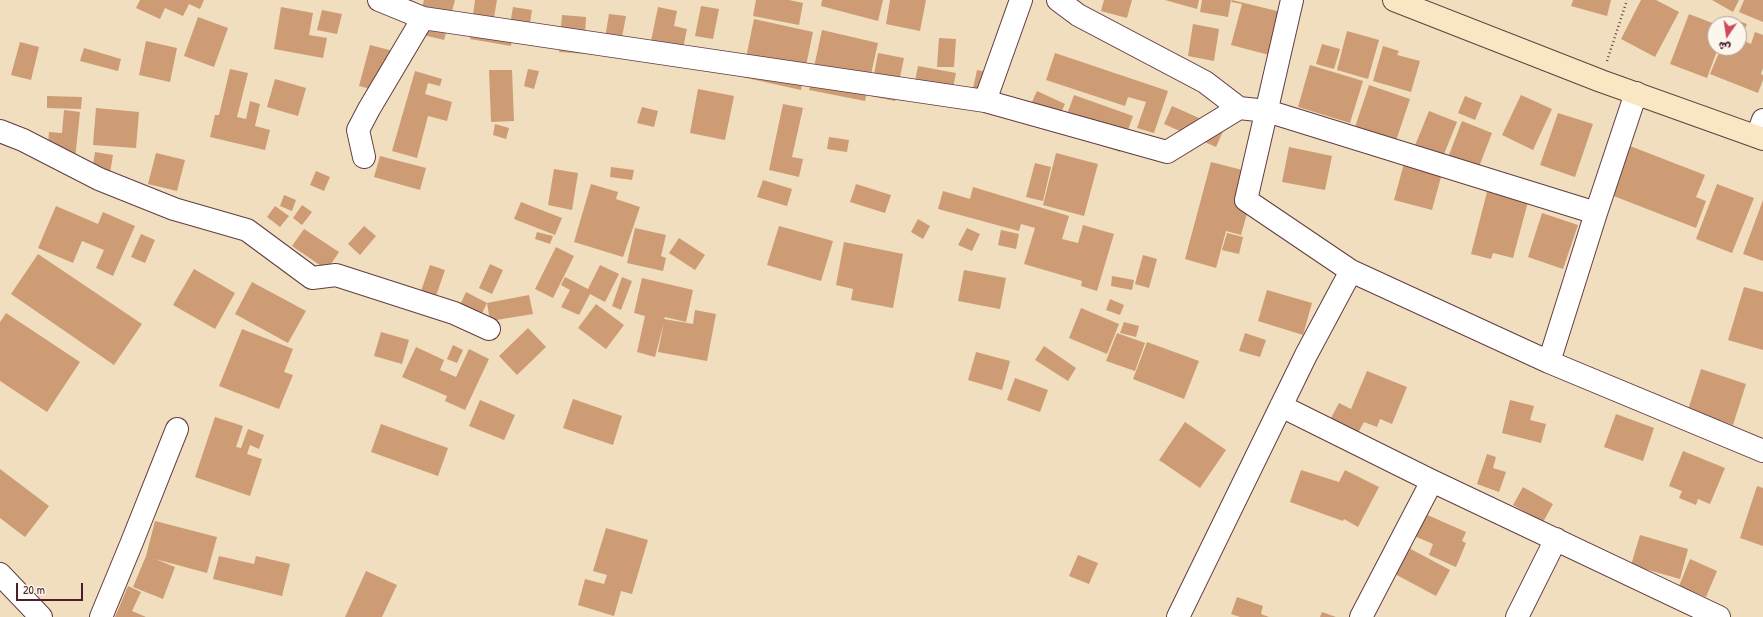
<!DOCTYPE html>
<html>
<head>
<meta charset="utf-8">
<style>
  body { margin:0 }
  #map { position:relative; width:1763px; height:617px; overflow:hidden; background:#f0debe; font-family:"Patrick Hand","Playpen Sans Arabic",sans-serif }
  canvas { display:block }
  .north { position:absolute; left:1707px; top:16px; width:40px; height:40px; box-sizing:border-box; background:#fbf7ec; border:1px solid #b4a19f; border-radius:50%; rotate:193deg; font-size:11px; font-weight:700; line-height:16px; text-align:center; color:#4a1f2b }
  .north::after { content:''; display:block; margin:auto; width:14px; height:18px; background:#d1495b; clip-path:polygon(50% 0,100% 100%,50% 72%,0 100%) }
  .scale { position:absolute; left:16px; top:583px; width:67px; height:18px; box-sizing:border-box; border:2px solid #4a1f2b; border-top:0; padding-left:5px; font-size:12px; line-height:14px; white-space:nowrap; color:#4a1f2b; -webkit-text-stroke:3px #fbf7ec; paint-order:stroke }
</style>
</head>
<body>
<div id="map">
<canvas width="1763" height="617"></canvas>
<div class="north">ش</div>
<div class="scale">20 m</div>
</div>
<script>
const ctx = document.querySelector('canvas').getContext('2d');
ctx.lineJoin = 'round';
function fillPath(path, color) { ctx.fillStyle = color; ctx.fill(path, 'evenodd'); }
const poly = rows => new Path2D(rows.map(r => 'M' + r).join(''));
function stroke(path, color, width, dash) { ctx.strokeStyle = color; ctx.lineWidth = width; ctx.lineCap = dash ? 'butt' : 'round'; ctx.setLineDash(dash || []); ctx.stroke(path); }
fillPath(poly([
  [140,0,204,0,200,9,189,4,183,16,165,8,160,19,136,8],
  [424,0,455,0,444,40,415,33],
  [475,0,497,0,493,23,510,25,513,7,532,10,528,36,513,34,511,46,470,39],
  [756,0,789,0,803,3,799,25,753,16],
  [822,0,883,0,878,21,821,6],
  [890,0,926,0,920,31,886,24],
  [1104,0,1132,0,1127,18,1101,11],
  [1165,0,1199,0,1197,9],
  [1202,0,1231,0,1228,17,1200,12],
  [1232,0,1285,13,1273,56,1231,45,1242,4,1231,2],
  [1573,0,1611,0,1607,16,1571,6],
  [1641,0,1656,0,1679,12,1655,57,1621,39],
  [1712,0,1739,0,1733,12],
  [1744,0,1763,0,1763,22,1739,12],
  [701,6,719,9,713,39,695,36],
  [281,7,313,13,309,35,327,38,323,58,274,49],
  [658,7,677,11,674,26,687,29,679,67,665,64,649,51],
  [322,10,342,14,337,34,317,30],
  [609,14,626,16,619,53,603,50],
  [1689,14,1715,24,1715,48,1718,48,1707,78,1670,64],
  [562,15,586,17,585,36,600,55,559,52],
  [198,17,228,28,214,67,184,56],
  [754,19,813,32,801,90,742,77],
  [1733,19,1747,24,1740,39,1751,44,1755,32,1763,35,1763,68,1761,74,1763,75,1763,80,1758,93,1710,74,1721,48,1739,48,1739,24,1730,24],
  [1193,24,1219,29,1214,61,1188,56],
  [822,30,878,43,865,101,809,90],
  [1347,31,1379,40,1368,79,1337,70],
  [939,38,956,39,954,67,937,67],
  [146,41,177,48,170,82,139,75],
  [20,42,39,47,31,80,11,75],
  [1322,44,1340,49,1334,69,1316,64],
  [370,45,397,52,386,93,359,86],
  [1383,46,1399,51,1397,55,1420,61,1411,92,1373,81],
  [84,48,121,59,118,71,80,61],
  [878,53,904,58,895,101,870,96],
  [1055,53,1168,91,1154,133,1137,128,1146,102,1128,97,1125,106,1046,80],
  [1310,65,1363,81,1350,123,1298,107],
  [918,66,956,73,950,103,912,95],
  [230,69,248,73,237,117,246,119,250,101,260,104,255,126,270,130,265,150,210,137,215,115,219,115],
  [528,69,539,71,534,89,524,86],
  [489,70,512,70,514,121,491,122],
  [977,70,991,73,970,103],
  [415,71,442,79,440,86,428,83,425,94,452,102,447,121,428,116,417,158,392,151],
  [275,79,306,88,298,116,267,107],
  [1369,85,1410,99,1396,141,1355,127],
  [698,89,734,96,725,140,690,133],
  [1037,91,1065,104,1053,129,1025,117],
  [1074,95,1133,116,1120,152,1061,131],
  [1521,95,1552,109,1533,150,1502,135],
  [47,96,82,97,81,109,47,108],
  [1465,96,1482,103,1475,120,1458,113],
  [783,104,803,108,792,157,803,159,799,177,769,170],
  [1172,106,1224,129,1216,147,1164,124],
  [642,107,658,111,654,127,637,123],
  [96,108,139,112,136,148,93,145],
  [64,110,80,112,75,159,47,156,49,132,62,133],
  [1429,111,1457,122,1442,159,1414,148],
  [1558,113,1593,124,1575,177,1540,165],
  [1462,121,1492,133,1477,172,1447,160],
  [495,124,509,128,506,139,493,135],
  [829,137,849,140,847,152,827,149],
  [1630,146,1705,175,1696,197,1706,201,1696,228,1611,195],
  [1289,147,1332,156,1325,190,1282,182],
  [95,152,113,155,109,179,91,177],
  [156,153,185,160,177,191,148,184],
  [1056,153,1098,164,1084,216,1043,205],
  [380,156,426,168,420,190,374,177],
  [1406,156,1444,166,1432,210,1394,200],
  [1211,162,1258,174,1241,235,1226,231,1216,268,1185,259],
  [1035,163,1051,167,1043,201,1026,197],
  [611,167,634,170,632,180,610,177],
  [554,169,578,173,572,210,548,205],
  [316,171,330,177,324,191,310,185],
  [763,180,792,189,787,206,757,197],
  [591,184,618,192,616,199,640,207,623,257,574,242],
  [856,184,891,195,885,213,850,202],
  [1717,184,1754,198,1732,253,1696,239],
  [973,187,1069,216,1062,239,1078,243,1083,225,1114,234,1097,291,1081,286,1082,281,1024,264,1035,228,1021,224,1019,231,938,209,943,191,970,199],
  [1488,188,1529,198,1513,258,1493,253,1491,259,1471,254],
  [284,195,296,200,292,211,280,206],
  [1763,200,1763,261,1743,254],
  [521,202,562,218,555,235,514,219],
  [302,205,312,212,302,225,293,218],
  [56,206,98,224,103,212,135,226,113,276,96,268,104,250,82,241,73,263,38,248],
  [275,206,289,216,280,227,267,217],
  [1542,213,1578,225,1563,269,1528,257],
  [918,219,930,226,923,239,911,232],
  [364,226,376,236,360,255,348,244],
  [779,226,833,241,821,281,767,265],
  [635,228,666,235,661,256,666,258,663,271,627,263],
  [967,228,980,234,972,251,958,245],
  [304,229,339,252,327,270,292,246],
  [1001,230,1019,234,1016,249,998,245],
  [537,232,553,236,550,244,535,239],
  [1227,233,1243,237,1239,254,1222,250],
  [141,234,155,240,145,263,131,257],
  [679,238,705,255,695,270,669,253],
  [844,242,903,254,893,308,851,300,853,289,836,285],
  [556,247,574,256,553,298,535,289],
  [38,254,142,324,114,365,11,294],
  [1143,255,1157,259,1149,288,1135,284],
  [490,264,503,270,492,294,479,288],
  [430,265,445,270,436,296,421,291],
  [600,265,619,274,605,302,590,294,579,315,561,307,570,290,561,285,565,277,588,289],
  [194,269,235,293,215,329,173,305],
  [964,270,1006,278,1000,309,958,301],
  [1112,276,1134,280,1132,290,1111,286],
  [622,277,632,281,621,310,612,306],
  [642,278,693,290,686,322,665,317,664,319,693,324,695,310,716,314,707,361,658,352,664,322,655,357,637,352,645,316,634,313],
  [252,282,306,311,288,343,235,314],
  [1744,287,1763,292,1763,350,1728,340],
  [1267,290,1312,303,1303,335,1258,321],
  [466,292,487,303,476,326,455,316],
  [529,295,533,314,490,321,487,303],
  [1110,299,1124,305,1120,315,1106,310],
  [596,304,624,325,606,349,578,328],
  [1081,308,1119,324,1107,354,1069,338],
  [6,313,80,362,47,412,0,381,0,322],
  [1124,322,1139,326,1136,337,1120,333],
  [528,328,546,347,517,375,499,356],
  [242,329,293,349,284,372,293,375,279,409,219,386],
  [381,332,409,340,402,364,374,356],
  [1117,333,1145,343,1135,371,1106,361],
  [1245,333,1266,340,1260,357,1239,351],
  [1147,342,1199,361,1184,399,1133,379],
  [453,345,463,350,457,363,447,359],
  [1044,346,1076,368,1068,381,1035,360],
  [416,347,444,360,440,370,456,377,469,349,489,359,465,410,445,401,447,396,402,377],
  [976,352,1010,361,1002,390,968,380],
  [1701,369,1746,384,1733,425,1688,410],
  [1367,371,1407,387,1392,424,1380,419,1377,427,1364,422,1351,446,1329,422,1339,403,1351,409],
  [1015,378,1048,390,1040,412,1007,400],
  [573,399,622,416,613,445,563,428],
  [480,400,515,415,504,440,469,426],
  [1510,400,1534,406,1530,420,1546,424,1541,443,1502,433],
  [1616,414,1654,428,1643,461,1604,447],
  [215,417,243,426,236,447,241,448,248,429,264,435,259,449,250,445,247,454,262,459,250,496,195,477],
  [1185,422,1226,450,1200,488,1159,460],
  [381,424,448,448,438,476,371,452],
  [1683,451,1725,468,1710,504,1698,499,1696,505,1679,498,1682,491,1669,486],
  [1487,454,1496,457,1493,468,1506,472,1499,492,1477,484],
  [0,469,49,506,25,537,0,518],
  [1301,470,1339,482,1345,470,1379,487,1358,527,1344,519,1343,521,1290,502],
  [1757,486,1763,488,1763,546,1740,538],
  [1523,487,1553,504,1543,522,1513,505],
  [1423,513,1466,532,1462,541,1466,543,1456,567,1429,555,1433,544,1414,536],
  [155,521,217,537,207,573,155,559,175,567,163,599,133,587,146,556],
  [606,528,648,540,632,594,621,591,614,616,578,605,585,579,604,584,607,575,593,571],
  [1640,535,1688,549,1680,579,1631,565],
  [1407,547,1450,570,1436,596,1393,573],
  [1078,555,1098,563,1089,584,1069,576],
  [219,556,254,564,256,556,290,564,282,596,213,579],
  [1690,559,1717,571,1706,597,1679,586],
  [366,571,397,585,382,617,345,617],
  [128,586,141,592,132,611,146,617,115,617],
  [1237,597,1263,606,1261,614,1269,617,1240,617,1231,614],
  [1322,612,1336,617,1320,617]
]), '#cd9c74');
const street = poly([
  [379,0,423,18,985,101,1167,152,1239,108,1267,111,1596,213],
  [1058,0,1078,15,1205,82,1239,108],
  [985,101,1021,0],
  [0,131,23,140,99,179,174,209,247,230,312,278,336,275,454,313,489,329],
  [1757,136,1763,120],
  [364,157,358,130,369,109,423,18],
  [1351,271,1549,362,1763,451],
  [1549,362,1596,213,1636,93],
  [1281,406,1432,481,1719,617],
  [0,574,41,617],
  [101,617,132,542,177,429],
  [1178,617,1306,355,1351,271,1246,200,1292,0],
  [1361,617,1432,481],
  [1517,617,1556,539]
]);
const secondary = poly([
  [1394,0,1601,81,1763,139]
]);
stroke(street, '#633c41', 24);
stroke(secondary, '#633c41', 24);
stroke(poly([
  [1607,61,1627,0]
]), '#633c41', 2.5, [1, 3]);
stroke(street, '#fff', 22);
stroke(secondary, '#f9e7c3', 22);
</script>
</body>
</html>
